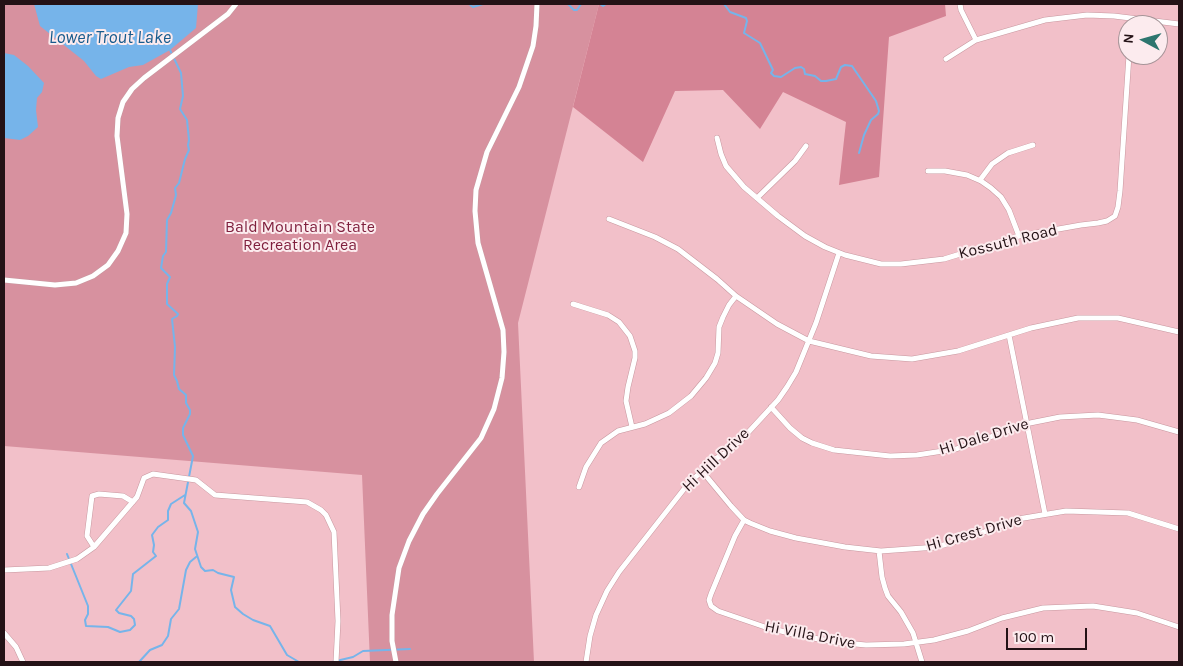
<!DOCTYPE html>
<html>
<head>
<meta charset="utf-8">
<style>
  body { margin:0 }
  #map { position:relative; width:1183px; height:666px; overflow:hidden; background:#f2c0c9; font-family:Karla,sans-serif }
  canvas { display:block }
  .frame { position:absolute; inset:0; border:5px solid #241216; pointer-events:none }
  .north { position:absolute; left:1118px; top:15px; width:50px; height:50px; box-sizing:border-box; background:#fcebee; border:1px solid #a69498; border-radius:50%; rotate:276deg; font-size:14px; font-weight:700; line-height:20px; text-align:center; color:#241216 }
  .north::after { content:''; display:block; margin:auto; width:18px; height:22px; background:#2d756e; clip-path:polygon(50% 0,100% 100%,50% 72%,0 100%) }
  .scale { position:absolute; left:1006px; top:628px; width:81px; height:22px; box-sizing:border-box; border:2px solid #241216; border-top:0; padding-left:6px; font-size:15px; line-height:18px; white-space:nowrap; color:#241216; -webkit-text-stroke:4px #fcebee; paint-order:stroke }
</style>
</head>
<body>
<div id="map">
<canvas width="1183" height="666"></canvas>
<div class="frame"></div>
<div class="north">N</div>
<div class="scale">100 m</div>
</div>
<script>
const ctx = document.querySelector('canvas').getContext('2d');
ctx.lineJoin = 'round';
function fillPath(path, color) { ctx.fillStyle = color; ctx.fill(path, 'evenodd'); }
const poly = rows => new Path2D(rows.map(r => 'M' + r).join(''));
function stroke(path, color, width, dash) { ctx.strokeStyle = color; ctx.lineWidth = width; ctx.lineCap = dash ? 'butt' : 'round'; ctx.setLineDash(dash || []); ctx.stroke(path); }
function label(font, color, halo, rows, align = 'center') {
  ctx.font = font + ' Karla,sans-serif'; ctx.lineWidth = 4; ctx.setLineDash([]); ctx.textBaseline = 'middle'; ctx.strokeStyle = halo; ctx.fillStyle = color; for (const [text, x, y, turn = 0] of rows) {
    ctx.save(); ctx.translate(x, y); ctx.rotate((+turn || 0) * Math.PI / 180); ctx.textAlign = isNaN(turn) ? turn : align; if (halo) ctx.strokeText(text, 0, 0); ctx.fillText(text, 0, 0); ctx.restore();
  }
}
fillPath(poly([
  [4,4,599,4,518,323,534,662,370,662,362,475,4,446]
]), '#d7919f');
fillPath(poly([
  [599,4,945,4,946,16,889,37,879,177,839,185,846,122,783,92,760,129,723,90,675,91,643,162,573,107]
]), '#d48394');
fillPath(poly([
  [34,4,198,4,196,28,170,50,143,65,129,67,101,79,96,76,84,61,40,26],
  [4,53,14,55,28,66,44,83,42,92,37,98,36,110,38,127,28,136,20,140,4,138]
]), '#76b4ea');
stroke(poly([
  [469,4,473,7,483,4],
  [568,4,574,10,577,10,581,4],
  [600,4,603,6,606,4],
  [724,4,730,12,746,18,747,21,744,33,760,43,773,70,771,73,774,76,781,77,795,68,801,67,804,69,805,74,815,76,821,81,826,81,836,79,841,67,845,65,852,66,876,101,879,111,878,114,871,120,864,135,859,153],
  [170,50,181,73,183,96,180,109,187,120,189,140,188,145,189,150,185,159,179,183,175,188,176,195,171,213,167,220,166,252,163,256,161,268,170,277,167,284,167,304,178,314,177,316,172,319,175,347,174,375,177,381,179,389,186,395,186,403,190,410,190,414,183,428,183,435,193,456,184,503,191,511,198,532,195,549,201,567,205,571,213,570,218,573,234,577,231,590,235,607,243,614,253,620,270,626,287,655,299,662],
  [67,554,88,606,88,614,85,620,86,626,108,627,120,632,130,630,135,625,134,619,131,616,119,613,116,610,131,591,133,574,156,556,153,552,154,545,152,535,158,527,168,520,168,511,171,504,185,495],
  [139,662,150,650,162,645,168,636,171,619,179,609,186,570,190,562,196,557],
  [332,662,353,657,363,651,410,649]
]), '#76b4ea', 2);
const street = poly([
  [960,4,961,10,976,40],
  [946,59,976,40,1045,20,1087,15,1114,16,1179,24],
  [717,138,721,154,726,166,744,187,778,216,805,236,825,247,845,255,881,264,901,264,944,259,1019,236,1081,225,1098,223,1107,221,1115,216,1118,207,1120,191,1129,55],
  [928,171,945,171,967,175,981,181,991,188,1001,197,1009,210,1019,236],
  [980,180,992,164,1008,153,1033,145],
  [757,198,795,161,806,146],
  [609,219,655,237,678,249,717,279,736,296,777,324,809,341,871,356,912,359,958,351,1031,328,1078,318,1118,318,1179,332],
  [4,280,55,285,76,283,93,276,108,265,118,251,126,233,127,214,117,136,118,118,123,102,132,89,144,78,228,14,236,4],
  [573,304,608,315,619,322,630,336,635,351,635,358,628,387,626,401,632,427],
  [1009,335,1045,514],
  [771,407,790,428,802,438,812,443,834,450,890,456,917,455,956,449,1030,423,1060,417,1098,415,1137,420,1179,432],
  [702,471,731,506,744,520,750,523,770,531,796,538,845,547,881,551,937,547,976,535,1018,519,1066,511,1128,513,1179,529],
  [579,487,586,467,601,443,618,431,645,424,669,413,691,396,706,378,715,363,718,353,719,327,723,317,729,305,736,296],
  [744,520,735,536,711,594,709,600,711,606,718,611,765,627,793,634,834,642,866,645,904,644,934,640,968,631,1002,618,1043,608,1093,606,1137,613,1179,627],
  [94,547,87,536,92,496,99,494,123,496,133,502],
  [879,551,882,577,885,588,888,596,901,612,913,633,922,662],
  [4,570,49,568,77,559,94,547,137,497,144,478,153,474,196,480,215,495,307,502,321,510,326,515,334,532,338,621,336,662],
  [4,633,16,647,23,662],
  [396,662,392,641,392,615,399,568,409,541,423,514,437,494,481,438,494,409,502,378,504,352,503,330,478,243,475,211,476,190,487,152,519,87,533,46,536,26,537,4],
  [586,662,590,636,596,615,607,591,619,572,688,484,715,459,726,453,743,438,778,400,787,387,796,372,816,323,839,253]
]);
stroke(street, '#c7979f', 6);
stroke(street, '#fff', 5);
label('16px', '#7f1f3d', '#fcebee', [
  ["Bald Mountain State",300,227],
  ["Recreation Area",300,245]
]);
label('16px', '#241216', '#fcebee', [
  ["Kossuth Road",1008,242,-14],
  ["Hi Dale Drive",984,437,-17],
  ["Hi Hill Drive",716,460,-43],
  ["Hi Crest Drive",974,533,-16],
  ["Hi Villa Drive",810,635,11]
]);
label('italic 18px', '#175b8d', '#fcebee', [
  ["Lower Trout Lake",110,38]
]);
</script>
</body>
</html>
